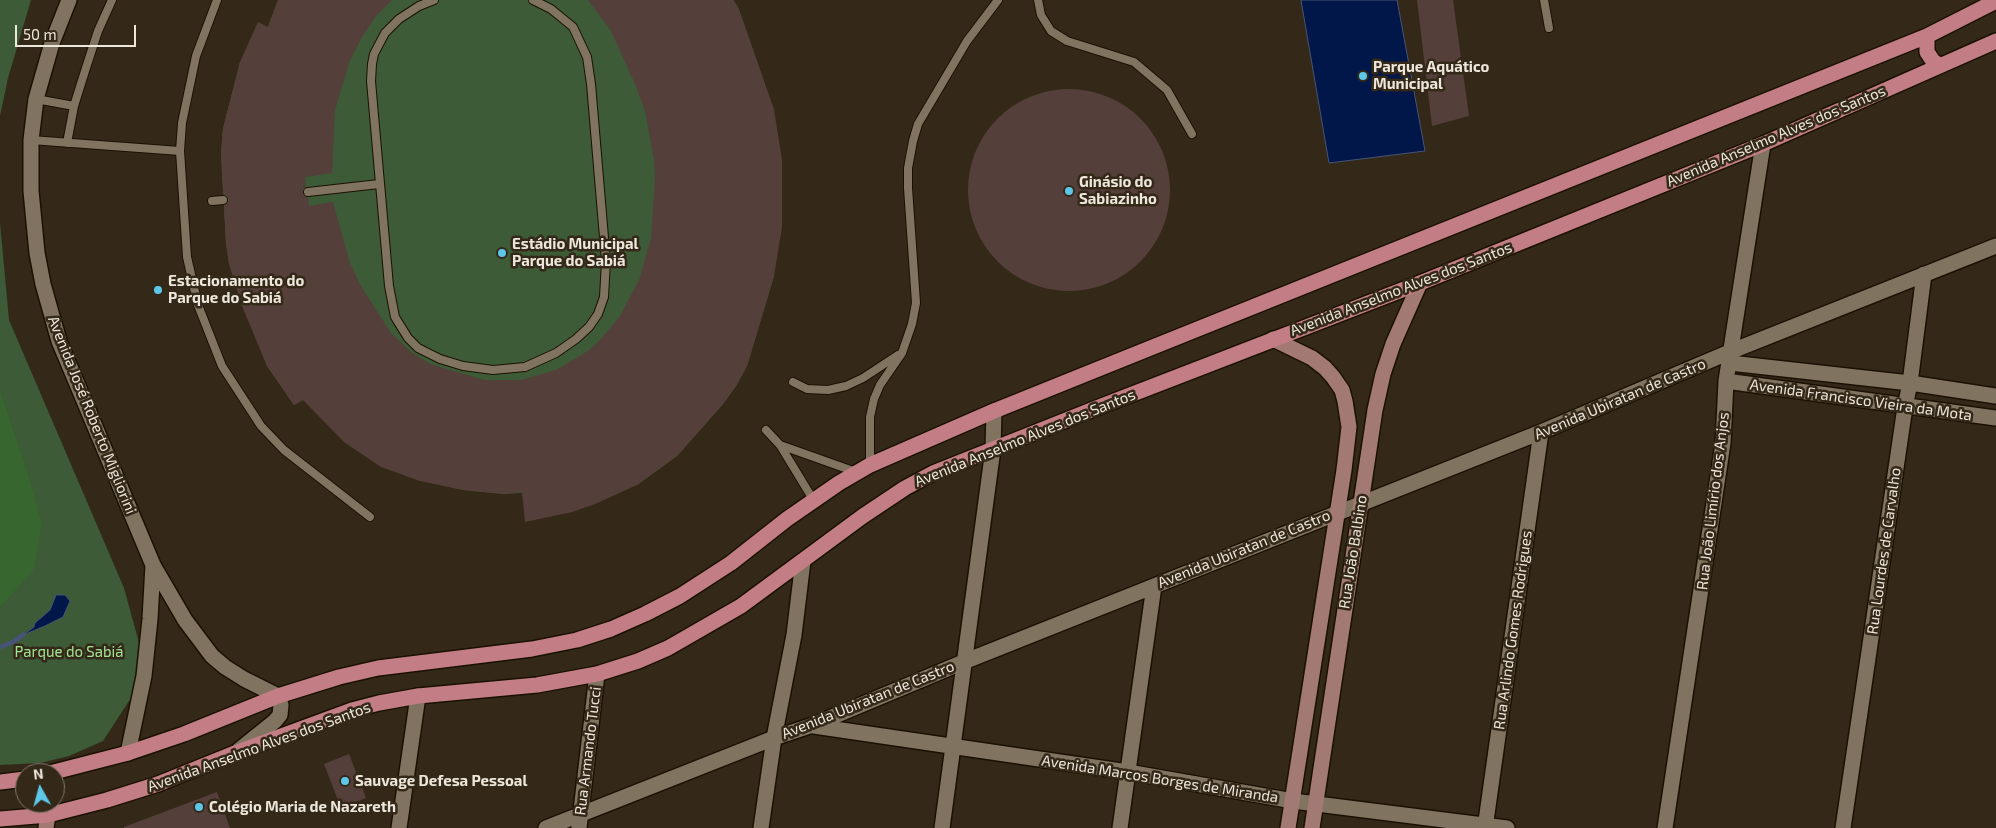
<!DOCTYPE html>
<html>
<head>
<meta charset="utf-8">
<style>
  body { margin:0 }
  #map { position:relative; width:1996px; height:828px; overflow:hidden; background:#342919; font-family:"Exo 2",sans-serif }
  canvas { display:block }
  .north { position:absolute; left:15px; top:763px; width:50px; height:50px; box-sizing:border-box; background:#342919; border:1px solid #7e7567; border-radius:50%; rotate:353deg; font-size:14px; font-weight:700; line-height:20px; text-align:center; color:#ede6db }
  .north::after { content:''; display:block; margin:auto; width:18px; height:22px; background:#5dc7e8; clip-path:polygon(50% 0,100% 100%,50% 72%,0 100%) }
  .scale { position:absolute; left:15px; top:25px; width:121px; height:22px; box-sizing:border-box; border:2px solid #ede6db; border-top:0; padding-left:6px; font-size:15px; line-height:18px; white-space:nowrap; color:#ede6db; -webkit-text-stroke:4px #342919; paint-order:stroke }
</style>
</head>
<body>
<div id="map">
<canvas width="1996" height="828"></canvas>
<div class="north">N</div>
<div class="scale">50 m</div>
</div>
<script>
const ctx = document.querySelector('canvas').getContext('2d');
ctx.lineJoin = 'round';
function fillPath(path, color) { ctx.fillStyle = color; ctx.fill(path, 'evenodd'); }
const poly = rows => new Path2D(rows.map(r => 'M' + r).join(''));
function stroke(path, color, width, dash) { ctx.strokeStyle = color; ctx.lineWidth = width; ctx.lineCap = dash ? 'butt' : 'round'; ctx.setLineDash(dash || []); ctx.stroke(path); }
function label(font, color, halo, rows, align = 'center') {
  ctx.font = font + ' "Exo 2",sans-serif'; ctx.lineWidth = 5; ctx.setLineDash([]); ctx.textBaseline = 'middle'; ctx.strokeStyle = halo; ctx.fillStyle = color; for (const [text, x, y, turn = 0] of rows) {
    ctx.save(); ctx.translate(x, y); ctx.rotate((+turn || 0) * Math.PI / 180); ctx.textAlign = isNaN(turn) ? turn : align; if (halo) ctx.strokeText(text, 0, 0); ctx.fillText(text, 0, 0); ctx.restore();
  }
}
fillPath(poly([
  [0,0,31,0,8,78,0,116],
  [278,0,733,0,738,7,774,110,774,276,747,366,736,386,723,404,677,456,637,485,504,494,463,490,438,484,303,400,294,405,267,366,229,264,226,243,221,153,223,129,240,62,268,27],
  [0,223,9,320,124,588,141,650,131,698,103,741,69,756,40,763,0,765]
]), '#3c5b36');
fillPath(poly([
  [0,391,28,474,42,525,33,571,0,607]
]), '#37662e');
const water = poly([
  [1301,0,1397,0,1425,151,1329,163,1301,0],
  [56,595,65,595,70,601,63,617,45,626,23,635,34,627,35,623,50,610,56,595]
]);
fillPath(water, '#011649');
stroke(water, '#485475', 1);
stroke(poly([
  [0,647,13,642,23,635]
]), '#485475', 5);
fillPath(poly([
  [278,0,392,0,376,16,362,37,350,60,335,110,332,173,305,177,306,187,303,189,303,193,308,198,309,206,333,202,350,263,362,288,391,333,411,352,430,364,484,380,521,380,556,370,588,351,601,339,620,316,639,280,651,238,655,181,654,159,645,111,635,84,611,31,588,0,733,0,738,7,774,110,782,160,782,227,774,276,747,366,736,386,723,404,677,456,637,485,595,504,572,512,525,522,522,492,504,494,463,490,420,481,381,467,344,442,303,400,294,405,267,366,242,306,229,264,226,243,224,206,229,200,227,196,223,194,221,153,223,129,240,62,258,22,268,27],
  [1417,0,1453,0,1469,116,1432,126],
  '968 190a101 101 0 1 1 202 0a101 101 0 1 1-202 0Z',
  [349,754,366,798,341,808,324,764],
  [217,792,230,828,124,828,124,827]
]), '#553f3a');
const lane = poly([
  [217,0,196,56,182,123,180,151,187,257,198,305,222,366,261,426,284,450,370,517],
  [434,0,419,6,399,19,385,33,374,54,372,64,371,81,389,286,395,317,408,338,418,348,440,359,463,366,493,370,525,367,556,353,576,339,589,327,598,314,604,297,606,261,591,84,587,57,573,27,551,9,533,0],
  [1038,0,1041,15,1051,31,1067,41,1134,62,1167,90,1192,134],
  [1544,0,1549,28],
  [36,99,74,106],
  [31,140,180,151],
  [67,143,74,106,85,71,98,31,112,0],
  [308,192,379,184],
  [212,201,223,200],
  [793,382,807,389,828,390,846,386,863,378,898,355],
  [766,430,780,445,814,501],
  [780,445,856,472],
  [870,465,870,417,874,399,880,385,902,353,912,324,916,303,908,188,908,168,913,141,918,124,967,41,998,0]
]);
const street = poly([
  [69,0,52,43,36,99,31,140,31,191,37,253,43,284,59,341,153,565,185,620,212,656,225,667,244,679,278,696,281,705,280,715,275,721,239,750],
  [1730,363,1910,383,1996,396],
  [1726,381,1996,418],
  [814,726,1128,772,1293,801,1507,828],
  [128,753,144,676,150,619,153,565],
  [399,828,418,696],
  [546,828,774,738,813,725,966,661,1541,432,1732,351,1996,246],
  [579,828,597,674],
  [761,828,774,738,794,635,803,561],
  [942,828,993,449,994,411],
  [1120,828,1154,586],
  [1485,828,1541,432],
  [1665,828,1723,443,1726,381,1763,144],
  [1843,828,1905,407,1910,383,1924,274]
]);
const secondary = poly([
  [1273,339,1312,358,1325,368,1333,377,1342,390,1345,401,1349,427,1344,470,1288,828],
  [46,828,48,815],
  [1312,828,1375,410,1383,374,1393,344,1420,283]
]);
const primary = poly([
  [1927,36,1927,52,1933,61,1939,65],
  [50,773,128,753,184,734,278,696,339,677,378,668,532,649,577,640,611,629,645,614,680,596,731,563,787,519,839,483,870,465,994,411,1143,351,1927,36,1996,1],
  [0,782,25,779],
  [0,819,48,815,107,800,158,784,235,753,352,710,379,703,418,696,537,685,597,674,638,661,668,648,741,606,863,516,905,488,933,473,1099,407,1420,283,1763,144,1996,41]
]);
stroke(lane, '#1b1103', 10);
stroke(street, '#1b1103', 18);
stroke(secondary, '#1b1103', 18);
stroke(primary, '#1b1103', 18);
stroke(lane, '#807360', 8);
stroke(street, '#807360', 15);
stroke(secondary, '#a27973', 15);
stroke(primary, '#c37e85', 15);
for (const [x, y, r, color] of [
  [1363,76,5,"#5dc7e8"],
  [1069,191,5,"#5dc7e8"],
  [502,253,5,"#5dc7e8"],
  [158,290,5,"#5dc7e8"],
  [345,781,5,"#5dc7e8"],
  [199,807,5,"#5dc7e8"]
]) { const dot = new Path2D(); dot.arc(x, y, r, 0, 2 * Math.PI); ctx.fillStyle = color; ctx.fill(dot); stroke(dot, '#342919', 2); }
label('bold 15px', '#ede6db', '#342919', [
  ["Parque Aquático",1373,67],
  ["Municipal",1373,84],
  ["Ginásio do",1079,182],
  ["Sabiazinho",1079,199],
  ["Estádio Municipal",512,244],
  ["Parque do Sabiá",512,261],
  ["Estacionamento do",168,281],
  ["Parque do Sabiá",168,298],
  ["Sauvage Defesa Pessoal",355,781],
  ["Colégio Maria de Nazareth",209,807]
], 'left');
label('15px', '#ede6db', '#342919', [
  ["Avenida Anselmo Alves dos Santos",1776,136,-23],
  ["Avenida Anselmo Alves dos Santos",1401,289,-21],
  ["Avenida Ubiratan de Castro",1620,399,-23],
  ["Avenida Francisco Vieira da Mota",1861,400,8],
  ["Avenida José Roberto Migliorini",92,415,68],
  ["Avenida Anselmo Alves dos Santos",1025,438,-22],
  ["Rua João Limírio dos Anjos",1713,501,-83],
  ["Avenida Ubiratan de Castro",1244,549,-22],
  ["Rua Lourdes de Carvalho",1884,551,-82],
  ["Rua João Balbino",1353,552,-81],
  ["Rua Arlindo Gomes Rodrigues",1513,630,-82],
  ["Avenida Ubiratan de Castro",868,700,-22],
  ["Avenida Anselmo Alves dos Santos",259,747,-20],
  ["Rua Armando Tucci",588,751,-83],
  ["Avenida Marcos Borges de Miranda",1160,779,9]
]);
label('15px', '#a0e593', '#342919', [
  ["Parque do Sabiá",69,652]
]);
</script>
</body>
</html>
